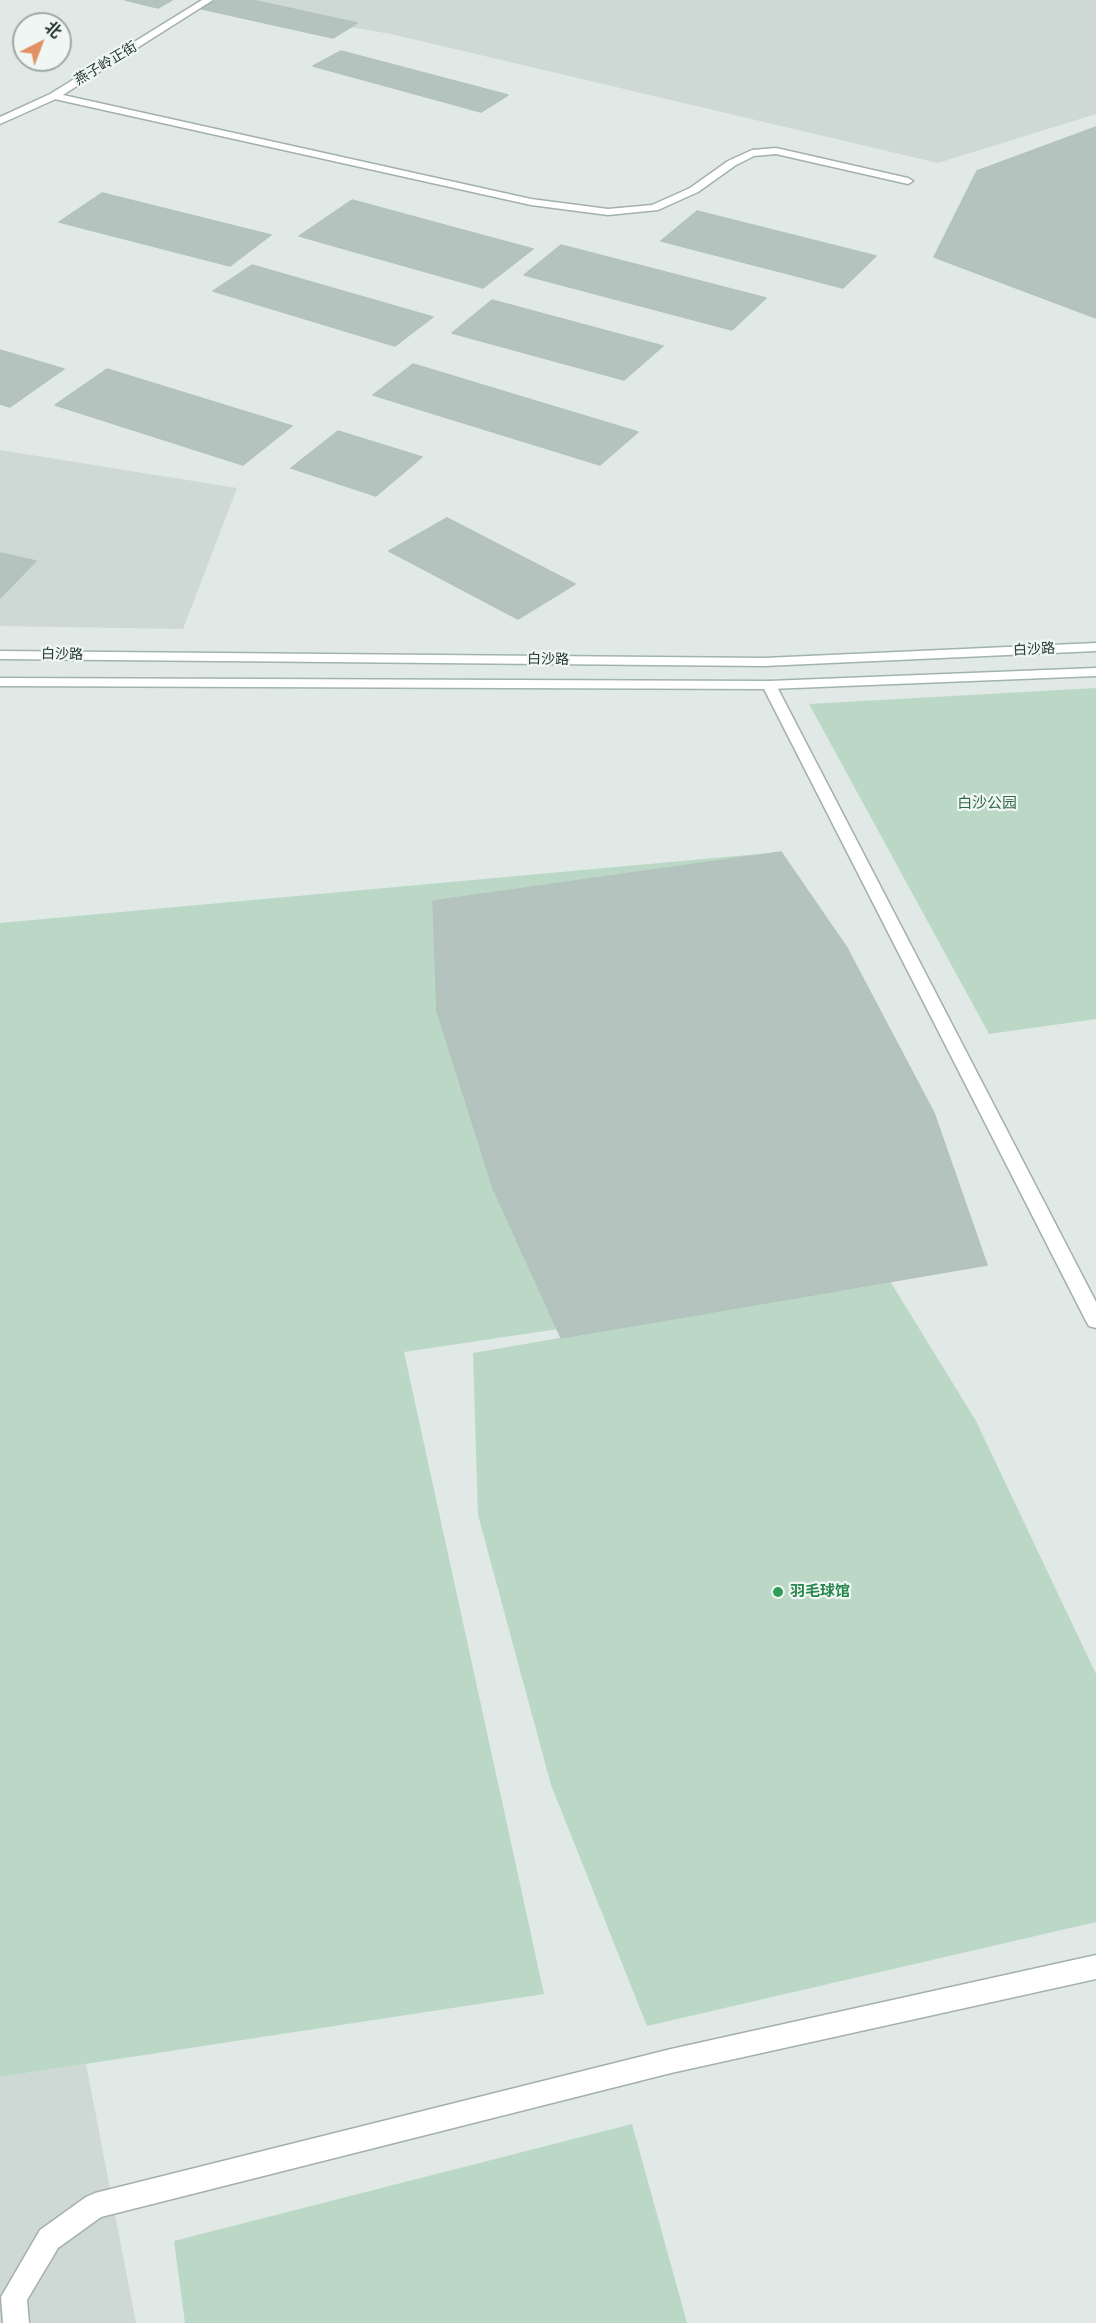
<!DOCTYPE html>
<html>
<head>
<meta charset="utf-8">
<style>
  body { margin:0 }
  #map { position:relative; width:1096px; height:2323px; overflow:hidden; background:#e0e9e6; font-family:"DM Sans","Noto Sans SC",sans-serif }
  canvas { display:block }
  .north { position:absolute; left:12px; top:12px; width:60px; height:60px; box-sizing:border-box; background:#f0f6f3; border:2px solid #9eaaa7; border-radius:50%; rotate:42deg; font-size:16px; font-weight:700; line-height:24px; text-align:center; color:#223734 }
  .north::after { content:''; display:block; margin:auto; width:21px; height:27px; background:#e29165; clip-path:polygon(50% 0,100% 100%,50% 72%,0 100%) }
</style>
</head>
<body>
<div id="map">
<canvas width="1096" height="2323"></canvas>
<div class="north">北</div>
</div>
<script>
const ctx = document.querySelector('canvas').getContext('2d');
ctx.lineJoin = 'round';
function fillPath(path, color) { ctx.fillStyle = color; ctx.fill(path, 'evenodd'); }
const poly = rows => new Path2D(rows.map(r => 'M' + r).join(''));
function stroke(path, color, width, dash) { ctx.strokeStyle = color; ctx.lineWidth = width; ctx.lineCap = dash ? 'butt' : 'round'; ctx.setLineDash(dash || []); ctx.stroke(path); }
function label(font, color, halo, rows, align = 'center') {
  ctx.font = font + ' "DM Sans","Noto Sans SC",sans-serif'; ctx.lineWidth = 4.5; ctx.setLineDash([]); ctx.textBaseline = 'middle'; ctx.strokeStyle = halo; ctx.fillStyle = color; for (const [text, x, y, turn = 0] of rows) {
    ctx.save(); ctx.translate(x, y); ctx.rotate((+turn || 0) * Math.PI / 180); ctx.textAlign = isNaN(turn) ? turn : align; if (halo) ctx.strokeText(text, 0, 0); ctx.fillText(text, 0, 0); ctx.restore();
  }
}
fillPath(poly([
  [240,0,1096,0,1096,114,938,163,391,34,230,7],
  [0,450,237,488,183,629,0,626],
  [86,2064,136,2323,0,2323,0,2077]
]), '#ced8d5');
fillPath(poly([
  [1096,688,1096,1019,989,1034,809,704],
  [781,852,987,1265,404,1352,544,1994,0,2077,0,923],
  [890,1281,976,1421,1096,1674,1096,1922,647,2026,551,1785,478,1515,473,1353],
  [632,2124,687,2323,185,2323,174,2241]
]), '#bbd8c6');
const building = poly([
  [125,0,172,0,158,8,125,0],
  [217,0,252,0,357,23,333,38,202,9,217,0],
  [341,51,508,95,481,112,313,66,341,51],
  [1096,127,1096,318,934,257,977,171,1096,127],
  [102,193,271,235,230,266,59,222,102,193],
  [352,200,533,249,483,288,299,236,352,200],
  [697,211,876,256,843,288,661,241,697,211],
  [561,245,766,298,732,330,524,275,561,245],
  [252,265,433,317,395,346,213,291,252,265],
  [492,300,663,346,624,380,452,333,492,300],
  [0,350,64,369,10,407,0,404,0,350],
  [413,364,638,432,600,465,373,395,413,364],
  [107,369,292,426,243,465,55,405,107,369],
  [338,431,422,457,376,496,291,468,338,431],
  [447,518,575,584,518,619,389,551,447,518],
  [0,553,36,561,0,598,0,553],
  [781,852,847,948,934,1113,987,1265,561,1338,493,1188,437,1011,433,901,781,852]
]);
fillPath(building, '#b5c3bf');
stroke(building, '#b3c2bd', 1.5);
const lane = poly([
  [54,93,531,199,608,209,652,205,690,188,728,161,752,150,776,148,908,178,913,181,908,184,776,154,754,156,736,165,698,192,658,210,608,215,531,205,50,98,49,96,54,93]
]);
const street = poly([
  [202,0,213,0,58,98,0,124,0,117,50,94,202,0],
  [769,681,776,685,1096,1302,1096,1328,1089,1326,1086,1321,762,685,769,681],
  [1096,1955,1096,1979,671,2073,101,2217,58,2248,27,2300,29,2323,3,2323,1,2297,40,2230,86,2197,95,2193,671,2049,1096,1955]
]);
const secondary = poly([
  [1096,643,1096,651,764,666,0,659,0,651,764,658,1096,643],
  [1096,668,1096,676,769,689,0,686,0,678,769,681,1096,668]
]);
stroke(lane, '#a3b0ad', 3);
stroke(street, '#a3b0ad', 3);
stroke(secondary, '#a0b3ae', 3);
fillPath(lane, '#fff');
fillPath(street, '#fff');
fillPath(secondary, '#fff');
for (const [x, y, r, color] of [
  [778,1592,6,"#2e9e5b"]
]) { const dot = new Path2D(); dot.arc(x, y, r, 0, 2 * Math.PI); ctx.fillStyle = color; ctx.fill(dot); stroke(dot, '#f0f6f3', 2); }
label('14px', '#223734', '#f0f6f3', [
  ["燕子岭正街",106,64,-31],
  ["白沙路",1034,650,-3],
  ["白沙路",62,655,1],
  ["白沙路",548,660,1]
]);
label('15px', '#31694d', '#f0f6f3', [
  ["白沙公园",987,804]
]);
label('bold 15px', '#27864d', '#f0f6f3', [
  ["羽毛球馆",790,1592]
], 'left');
</script>
</body>
</html>
